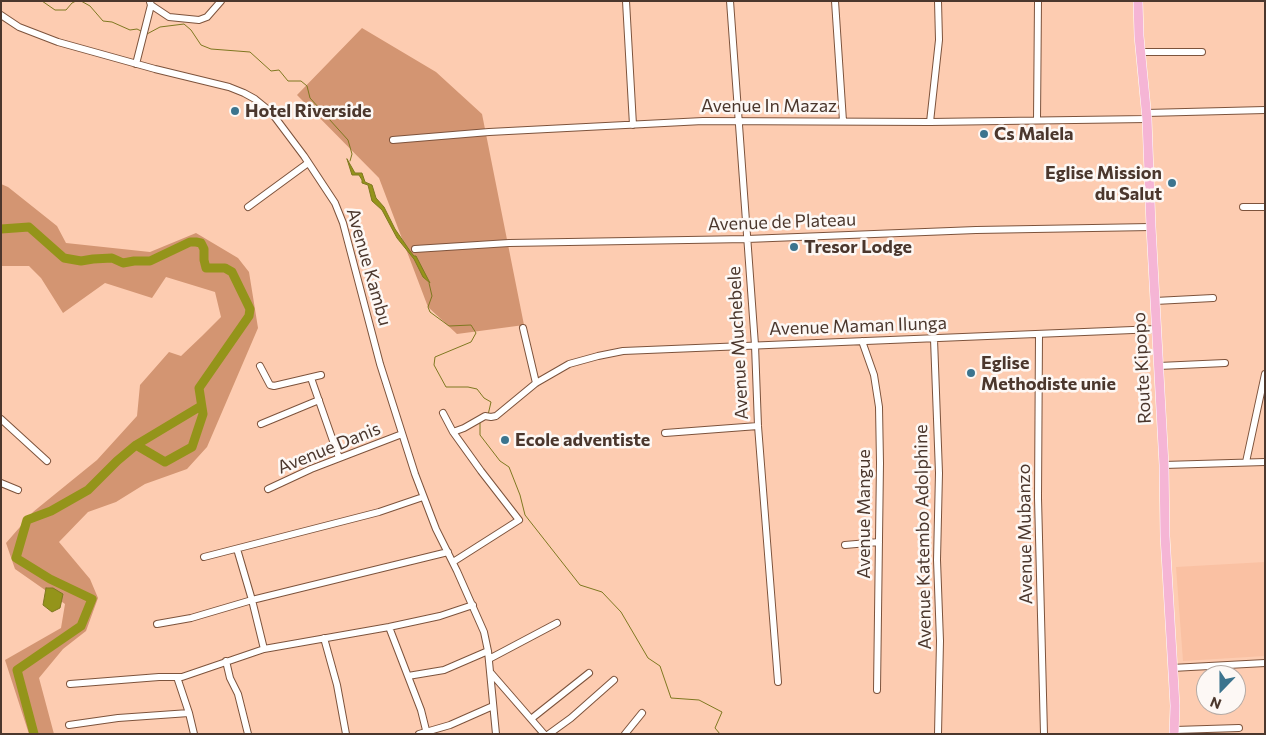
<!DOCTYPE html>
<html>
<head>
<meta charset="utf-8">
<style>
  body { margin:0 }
  #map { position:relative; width:1266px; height:735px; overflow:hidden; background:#fdccb1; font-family:Commissioner,sans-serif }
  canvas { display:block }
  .frame { position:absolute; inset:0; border:2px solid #4b372d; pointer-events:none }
  .north { position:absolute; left:1196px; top:665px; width:50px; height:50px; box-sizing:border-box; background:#fdf8f5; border:1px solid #b6aba5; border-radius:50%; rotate:202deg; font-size:14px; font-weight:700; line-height:20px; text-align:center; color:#4b372d }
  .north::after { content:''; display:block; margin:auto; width:18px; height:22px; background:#3c748e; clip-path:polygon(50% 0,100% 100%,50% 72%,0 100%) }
</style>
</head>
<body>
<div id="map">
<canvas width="1266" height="735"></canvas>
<div class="frame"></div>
<div class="north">N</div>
</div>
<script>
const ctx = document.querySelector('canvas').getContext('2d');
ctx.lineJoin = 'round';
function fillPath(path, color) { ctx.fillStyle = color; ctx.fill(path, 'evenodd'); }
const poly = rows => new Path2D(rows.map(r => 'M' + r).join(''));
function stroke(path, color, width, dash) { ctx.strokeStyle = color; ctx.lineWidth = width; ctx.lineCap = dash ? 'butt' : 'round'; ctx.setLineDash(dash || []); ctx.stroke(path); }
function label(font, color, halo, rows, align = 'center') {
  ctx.font = font + ' Commissioner,sans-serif'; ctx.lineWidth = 5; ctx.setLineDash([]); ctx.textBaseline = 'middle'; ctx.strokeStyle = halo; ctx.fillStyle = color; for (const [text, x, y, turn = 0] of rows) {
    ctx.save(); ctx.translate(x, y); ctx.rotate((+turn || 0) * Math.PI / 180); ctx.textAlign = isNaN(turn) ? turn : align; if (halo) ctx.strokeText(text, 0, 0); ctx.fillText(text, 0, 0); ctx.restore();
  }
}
fillPath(poly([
  [1265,562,1265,656,1183,661,1176,567]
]), '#fac1a3');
fillPath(poly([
  [362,28,436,72,482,114,524,325,457,334,428,307,379,178,297,95],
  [1,184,8,187,57,226,66,243,150,252,196,233,238,258,249,272,258,328,207,447,187,469,145,484,116,502,88,512,59,542,90,579,98,598,86,631,63,649,39,678,54,734,29,734,5,660,61,628,65,604,15,569,6,543,33,512,97,460,137,416,140,385,169,352,181,356,202,336,221,317,215,292,166,277,152,298,105,283,63,313,41,278,29,266,1,266]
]), '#d39572');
const water = poly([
  [347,159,355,173,362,173,365,182,372,185,376,198,384,207,395,229,410,251,414,256,416,256,430,283,423,277,414,259,397,238,382,210,372,201,368,185,362,183,362,180,359,175,352,175,347,159],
  [46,588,53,588,63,594,60,608,52,612,43,605,46,588]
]);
fillPath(water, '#94941a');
stroke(water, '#7e7820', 1);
stroke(poly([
  [42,1,55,10,66,10,72,3,76,1],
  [81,1,90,6,103,21,112,22,130,30,137,29,141,31],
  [147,34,160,27,184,24,191,30,201,45,211,49,250,52,271,71,279,70,288,81,301,81,307,86,310,98,348,140,352,154,350,161],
  [429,283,432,296,428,307,430,312,449,326,471,325,476,333,471,342,435,357,434,365,446,387,468,387,477,389,484,398,491,402,488,415],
  [482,421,480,423,480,435,500,461,509,467,520,495,525,515,580,585,602,592,621,612,648,658,660,666,671,698,699,700,722,712,715,728,720,734]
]), '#7e7820', 1);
stroke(poly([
  [1,229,29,227,64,258,81,261,93,259,112,258,123,263,134,261,150,261,190,242,196,242,201,243,204,249,204,260,206,268,225,268,232,272,250,309,249,316,199,388,203,414,192,447,165,462,136,445,117,461,88,490,51,511,27,520,16,558,50,579,92,599,81,626,17,670,34,734],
  [136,445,201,406]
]), '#94941a', 9);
const minor = poly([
  [626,1,633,125],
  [730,1,755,345,758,426,778,682],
  [835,1,843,121],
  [151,5,169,17,199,20,207,17,221,1],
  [1,15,19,27,58,42,155,69,229,87,244,93,255,99,271,112,304,156,335,203,343,223,380,364,415,474,436,529,457,571,484,632,488,651,496,734],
  [1141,52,1202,52],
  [136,64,151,5,150,2],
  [1146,113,1265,110],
  [1037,120,1038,1],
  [930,122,939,40,938,1],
  [393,140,489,132,703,121,930,122,1147,119],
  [248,207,308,163],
  [1243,207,1265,207],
  [415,249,509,243,747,239,976,230,1151,227],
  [1155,301,1213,298],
  [523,328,536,383],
  [1039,334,1038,498,1044,734],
  [934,339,939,473,937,560,940,641,938,734],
  [862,341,874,375,879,407,880,463,877,690],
  [260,366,270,385,274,386,321,375],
  [1159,366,1225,363],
  [311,378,339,458],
  [443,413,453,432,481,471,519,520,453,562],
  [1,419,47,461],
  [261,424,319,400],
  [453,432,464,428,485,416,491,417,496,416,536,383,569,364,598,356,623,351,1157,329],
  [665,433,758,426],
  [1246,462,1265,374],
  [1164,465,1265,462],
  [1,483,18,490],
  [268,489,311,469,402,434],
  [845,545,879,542],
  [237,549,252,600,264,649],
  [204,557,379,512,423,497],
  [157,624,191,618,252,600,448,552],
  [389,627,421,710,427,734],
  [324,638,337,685,346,734],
  [489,659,557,623],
  [226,661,230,678,238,694,248,734],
  [1172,668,1265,663],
  [491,673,544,734],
  [408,676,444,670,488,651],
  [177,677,189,713,194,734],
  [70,684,159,677,182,677,264,649,389,627,440,616,473,605],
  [531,719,589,673],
  [69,725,118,718,189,713],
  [1175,730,1239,728],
  [419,734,450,725,493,706],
  [549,734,571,718,614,680],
  [625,734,642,713]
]);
const major = poly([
  [1138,1,1139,36,1147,119,1151,227,1164,465,1165,536,1175,706,1174,734]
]);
stroke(minor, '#7d533c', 8);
stroke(major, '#fff', 10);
stroke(minor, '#fff', 6);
stroke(major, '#f5b5d5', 9);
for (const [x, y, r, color] of [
  [235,111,5,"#3c748e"],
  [984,134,5,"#3c748e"],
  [1172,183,5,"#3c748e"],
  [794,247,5,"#3c748e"],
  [971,373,5,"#3c748e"],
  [505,440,5,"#3c748e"]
]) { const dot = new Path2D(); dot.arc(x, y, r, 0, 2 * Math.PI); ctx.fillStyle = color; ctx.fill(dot); stroke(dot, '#fdf8f5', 2); }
label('18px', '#4b372d', '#fdf8f5', [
  ["Avenue In Mazaz",769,106],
  ["Avenue de Plateau",782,222,-2],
  ["Avenue Kambu",369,267,74],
  ["Avenue Maman Ilunga",858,326,-2],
  ["Avenue Muchebele",738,343,-93],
  ["Route Kipopo",1142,368,-93],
  ["Avenue Danis",329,448,-22],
  ["Avenue Mangue",864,514,-90],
  ["Avenue Mubanzo",1025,534,-91],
  ["Avenue Katembo Adolphine",923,537,-91]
]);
label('bold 18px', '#4b372d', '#fdf8f5', [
  ["Hotel Riverside",245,111],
  ["Cs Malela",994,134],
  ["Eglise Mission",1162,173,"right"],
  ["du Salut",1162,194,"right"],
  ["Tresor Lodge",804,247],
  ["Eglise",981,363],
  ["Methodiste unie",981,384],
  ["Ecole adventiste",515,440]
], 'left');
</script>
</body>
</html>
